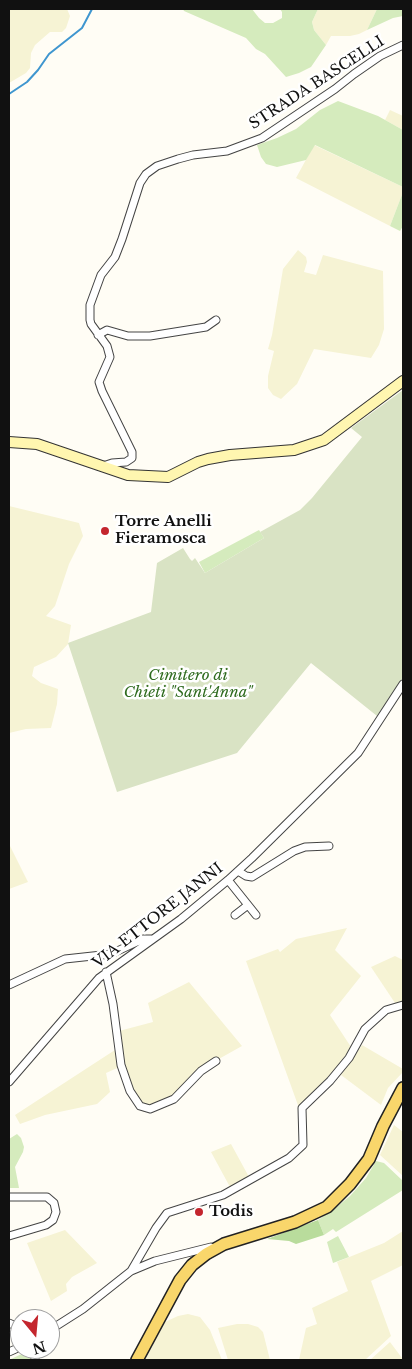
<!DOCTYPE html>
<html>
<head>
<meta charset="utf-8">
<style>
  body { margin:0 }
  #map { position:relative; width:412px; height:1369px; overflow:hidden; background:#fffdf5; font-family:"Libre Baskerville",serif }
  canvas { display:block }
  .frame { position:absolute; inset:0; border:10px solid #111; pointer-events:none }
  .north { position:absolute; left:10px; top:1309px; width:50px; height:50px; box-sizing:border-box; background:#fff; border:1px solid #a0a0a0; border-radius:50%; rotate:163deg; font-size:14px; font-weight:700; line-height:20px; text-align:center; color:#111 }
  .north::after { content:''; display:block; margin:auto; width:18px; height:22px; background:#c4262e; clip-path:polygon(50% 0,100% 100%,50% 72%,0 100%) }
</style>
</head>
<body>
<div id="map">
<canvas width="412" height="1369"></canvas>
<div class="frame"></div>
<div class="north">N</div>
</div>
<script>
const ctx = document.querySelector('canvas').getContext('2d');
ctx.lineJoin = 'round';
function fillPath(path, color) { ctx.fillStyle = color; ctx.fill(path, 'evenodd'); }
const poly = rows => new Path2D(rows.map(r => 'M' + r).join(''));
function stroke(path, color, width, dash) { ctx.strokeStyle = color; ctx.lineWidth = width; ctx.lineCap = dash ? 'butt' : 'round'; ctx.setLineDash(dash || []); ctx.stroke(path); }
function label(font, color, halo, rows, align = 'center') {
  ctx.font = font + ' "Libre Baskerville",serif'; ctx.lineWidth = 5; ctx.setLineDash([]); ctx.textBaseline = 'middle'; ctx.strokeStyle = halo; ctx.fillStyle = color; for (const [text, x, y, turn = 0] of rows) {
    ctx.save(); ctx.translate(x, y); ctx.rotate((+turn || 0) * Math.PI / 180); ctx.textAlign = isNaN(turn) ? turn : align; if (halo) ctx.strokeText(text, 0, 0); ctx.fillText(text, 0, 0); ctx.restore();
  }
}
fillPath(poly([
  [9,9,67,9,70,16,66,28,62,32,50,32,35,45,31,53,30,68,26,73,9,83],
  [318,9,377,9,367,30,359,34,350,36,331,36,326,45,314,30,312,22],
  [390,110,403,116,403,130,385,120],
  [314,145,403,187,403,192,390,226,296,178],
  [298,250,306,257,307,262,304,272,316,275,323,255,383,271,384,329,379,345,371,358,314,349,297,384,281,399,273,395,268,388,268,376,274,351,268,349,272,335,283,269],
  [9,506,79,523,83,536,69,564,55,606,46,616,71,625,68,644,56,657,34,667,32,676,41,683,58,689,57,704,51,728,26,729,9,733],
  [9,844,28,882,9,889],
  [347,928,335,950,361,976,330,1015,351,1047,346,1058,299,1108,246,961,278,949,280,952,296,939],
  [395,956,403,960,403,1001,395,1003,371,967],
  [189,982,242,1046,208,1065,169,1100,143,1112,136,1100,124,1065,106,1073,110,1092,97,1104,45,1115,20,1124,15,1115,118,1048,119,1031,153,1022,148,1003],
  [362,1045,403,1069,403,1072,388,1088,381,1105,341,1075],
  [394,1125,403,1132,403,1176,380,1155],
  [231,1144,249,1177,230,1187,211,1152],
  [65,1230,97,1263,72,1277,66,1284,67,1291,51,1301,27,1243],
  [403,1231,403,1265,371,1281,391,1336,365,1360,299,1360,306,1328,317,1324,312,1308,348,1291,337,1262,384,1243],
  [188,1314,200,1317,210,1330,222,1360,145,1360,165,1322,178,1316],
  [237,1324,248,1324,258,1327,263,1332,270,1360,228,1360,218,1328],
  [390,1342,402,1358,403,1357,403,1360,370,1360]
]), '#f6f3d4');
fillPath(poly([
  [183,9,252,9,259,18,265,23,273,23,282,18,282,12,280,9,318,9,312,22,314,30,326,45,311,67,299,73,286,77,265,54,256,49,246,38,184,11],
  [377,9,403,9,403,16,393,18,367,30],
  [338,101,378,116,403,130,403,187,315,145,306,160,277,167,266,164,261,157,257,145,277,138,296,129,320,110],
  [403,192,403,226,400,231,390,226],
  [259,530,264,538,205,573,199,562],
  [17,1134,21,1138,24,1147,23,1152,15,1167,19,1188,9,1188,9,1139],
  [376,1161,384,1163,403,1181,403,1190,336,1232,333,1229,324,1235,318,1220,333,1210,350,1196,366,1178],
  [338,1236,349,1257,333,1263,327,1242],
  [28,1351,32,1354,32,1360,9,1360]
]), '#d5ebbd');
fillPath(poly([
  [318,1220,324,1235,296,1244,289,1241,267,1239]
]), '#b9dc9c');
fillPath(poly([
  [403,390,403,677,377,716,311,663,237,753,117,792,68,643,151,612,157,563,183,548,190,559,192,561,195,558,205,573,264,538,260,532,300,510,312,498,362,437,351,428]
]), '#d9e3c4');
stroke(poly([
  [9,94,27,82,38,70,49,54,82,28,92,9]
]), '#3f96cf', 2);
const street = poly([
  [98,335,107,330,128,336,150,336,206,327,216,320],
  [103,466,112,463,126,462,132,458,132,452,102,391,99,382,110,357,107,346,91,324,90,320,90,305,101,275,115,257,122,239,140,183,146,174,157,166,178,159,193,155,227,151,262,138,335,89,354,74,380,56,403,45],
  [238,871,246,876,252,877,294,851,305,847,329,846],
  [228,880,256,915],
  [235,915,248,905],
  [106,972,113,1004,121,1065,130,1091,140,1106,150,1109,174,1099,201,1071,216,1061],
  [9,985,65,959,111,954,143,939,151,939],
  [9,1082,99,978,181,919,228,880,252,858,358,753,403,684],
  [9,1197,47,1197,54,1203,56,1212,53,1220,46,1225,9,1236],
  [131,1271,156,1228,167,1213,223,1195,289,1158,303,1145,302,1108,330,1081,349,1058,365,1029,386,1010,403,1005],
  [9,1323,20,1328],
  [50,1330,83,1309,131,1271,155,1261,211,1247],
  [35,1349,35,1360],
  [9,1352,20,1347]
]);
const secondary = poly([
  [9,442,37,444,128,475,168,477,198,462,208,459,230,455,294,450,324,440,403,381]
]);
const primary = poly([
  [137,1360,180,1280,192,1265,206,1254,224,1244,295,1222,327,1207,350,1184,369,1159,383,1126,403,1088]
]);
stroke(street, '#444', 9);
stroke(secondary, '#333', 12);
stroke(primary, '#222', 14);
stroke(street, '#fff', 7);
stroke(secondary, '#fff6b0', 10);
stroke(primary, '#f9d66b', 11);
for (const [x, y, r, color] of [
  [105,531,5,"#c4262e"],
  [199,1212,5,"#c4262e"]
]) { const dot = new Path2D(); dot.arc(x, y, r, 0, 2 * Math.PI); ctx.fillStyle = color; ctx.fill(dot); stroke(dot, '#fff', 2); }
label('15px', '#111', '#fff', [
  ["STRADA BASCELLI",317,83,-33],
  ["VIA ETTORE JANNI",158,916,-38]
]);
label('bold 15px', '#111', '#fff', [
  ["Torre Anelli",115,522],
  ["Fieramosca",115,539],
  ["Todis",209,1212]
], 'left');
label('italic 15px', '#2f6b1f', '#fff', [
  ["Cimitero di",188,676],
  ["Chieti \"Sant'Anna\"",188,693]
]);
</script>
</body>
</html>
